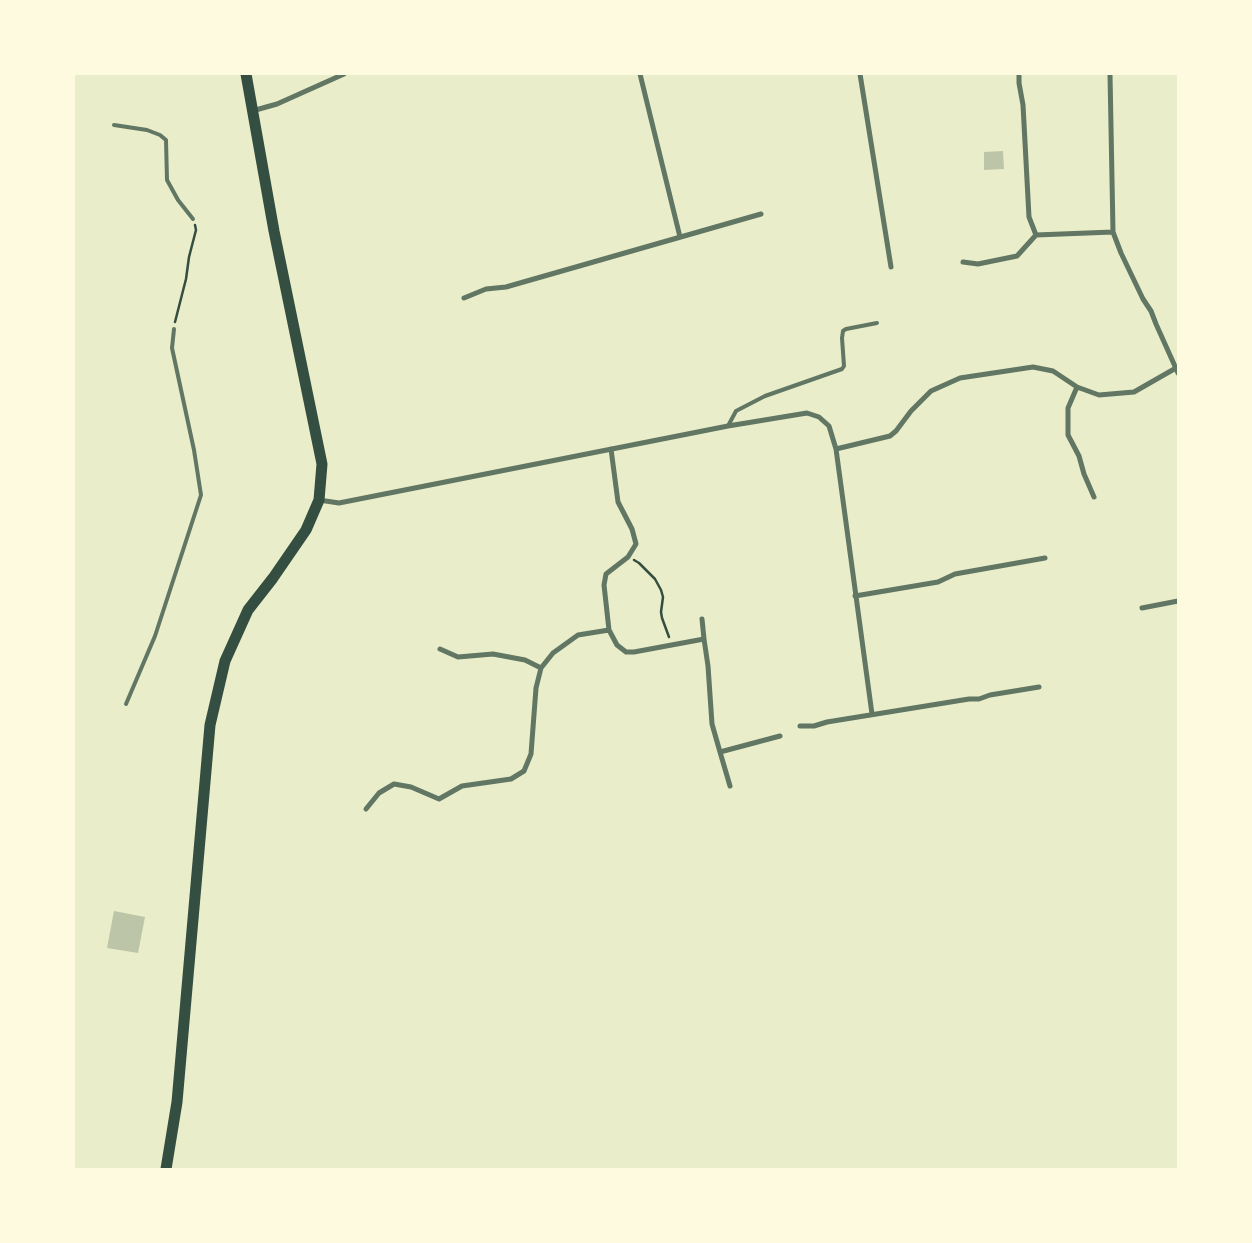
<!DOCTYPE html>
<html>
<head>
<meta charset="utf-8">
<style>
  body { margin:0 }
  #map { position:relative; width:1252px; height:1243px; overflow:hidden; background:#e9edc9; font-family:"Varela Round",sans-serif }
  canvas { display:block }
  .frame { position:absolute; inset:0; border:75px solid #fefae0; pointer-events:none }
</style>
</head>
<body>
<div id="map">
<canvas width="1252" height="1243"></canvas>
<div class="frame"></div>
</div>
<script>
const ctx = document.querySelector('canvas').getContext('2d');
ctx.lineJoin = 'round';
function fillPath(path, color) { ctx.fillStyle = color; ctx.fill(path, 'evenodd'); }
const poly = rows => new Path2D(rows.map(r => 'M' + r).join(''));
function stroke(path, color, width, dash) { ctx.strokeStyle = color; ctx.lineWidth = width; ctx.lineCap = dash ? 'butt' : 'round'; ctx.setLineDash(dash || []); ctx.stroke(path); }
fillPath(poly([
  [1003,151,1004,169,984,170,984,152],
  [114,911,145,917,138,953,107,948]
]), '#bcc5a7');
stroke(poly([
  [175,322,186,279,189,257,196,230,195,225],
  [634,560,639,563,655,579,661,590,663,597,661,612,662,618,669,637]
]), '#344e41', 2.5);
stroke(poly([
  [114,125,147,130,160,135,166,140,167,180,178,200,193,219],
  [728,426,736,411,765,396,842,369,844,366,842,338,843,331,846,329,877,323],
  [126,704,155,636,201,495,194,450,172,348,174,329]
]), '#617663', 4);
stroke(poly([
  [640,74,680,237],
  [860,74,891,267],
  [1019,74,1019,83,1023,105,1029,217,1036,235],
  [1110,74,1113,232,1121,253,1143,299,1151,311,1156,324,1178,373],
  [252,111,277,104,344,74],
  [963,262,978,264,1017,256,1036,235,1113,232],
  [464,298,486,289,506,287,761,214],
  [1077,387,1068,408,1068,435,1079,456,1084,474,1094,497],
  [611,449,618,502,632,529,636,544,628,557,606,574,604,585,609,630,617,645,626,652,634,652,704,639,708,666,712,724,720,752,780,736],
  [836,449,890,436,896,431,911,411,931,391,960,378,1033,367,1053,371,1077,387,1099,395,1134,392,1176,368],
  [319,500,339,503,728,426,807,413,819,417,829,426,836,449,872,714],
  [855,596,938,582,955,574,1045,558],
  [1142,608,1178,601],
  [702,619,704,639],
  [440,649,458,657,493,654,525,660,541,668],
  [800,726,814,726,827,722,969,699,979,699,990,695,1039,687],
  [720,752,730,786],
  [366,809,379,793,394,784,411,787,439,799,462,786,511,779,524,771,531,754,536,688,541,668,553,653,578,635,609,630]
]), '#617663', 5);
stroke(poly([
  [166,1169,177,1102,210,725,225,661,248,610,273,578,306,530,319,500,322,464,274,231,246,74]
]), '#344e41', 11);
</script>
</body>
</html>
